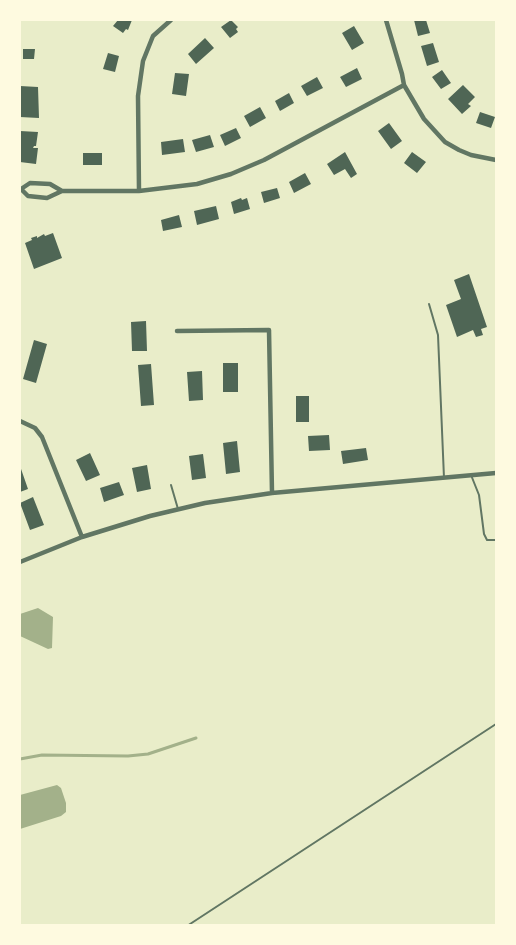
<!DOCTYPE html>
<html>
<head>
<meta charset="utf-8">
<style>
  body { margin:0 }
  #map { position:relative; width:516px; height:945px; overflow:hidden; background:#e9edc9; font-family:Jost,sans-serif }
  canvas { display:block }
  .frame { position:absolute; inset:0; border:21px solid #fefae0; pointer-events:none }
</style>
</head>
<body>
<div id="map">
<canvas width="516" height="945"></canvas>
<div class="frame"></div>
</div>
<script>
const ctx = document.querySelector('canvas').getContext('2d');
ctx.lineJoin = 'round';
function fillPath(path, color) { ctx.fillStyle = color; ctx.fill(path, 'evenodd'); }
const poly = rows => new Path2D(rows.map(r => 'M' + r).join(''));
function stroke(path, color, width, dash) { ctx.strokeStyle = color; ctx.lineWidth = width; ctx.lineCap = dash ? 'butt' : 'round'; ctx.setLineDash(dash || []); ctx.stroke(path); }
fillPath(poly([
  [38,608,53,617,52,648,48,649,20,636,20,614],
  [57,785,61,788,66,803,66,812,61,816,20,829,20,795]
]), '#a3b18a');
stroke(poly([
  [20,759,42,755,128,756,148,754,196,738]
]), '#a3b18a', 3);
fillPath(poly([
  [118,20,132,20,128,30,126,29,123,33,113,26],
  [231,20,238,27,236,29,238,32,230,38,221,27],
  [414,20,426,20,430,33,418,36],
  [354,26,364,43,352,50,342,33],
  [205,38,214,48,196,64,188,54],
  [433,43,439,62,427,66,421,46],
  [23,49,35,49,34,59,23,59],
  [108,53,119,56,115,72,103,69],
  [357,68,362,79,346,87,340,77],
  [442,70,451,83,441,89,432,77],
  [175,73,189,74,186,96,172,94],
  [317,77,323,88,307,96,301,86],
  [463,85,475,97,468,104,471,106,462,114,448,99],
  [20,86,38,87,39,118,20,117],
  [289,93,294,103,280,111,275,101],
  [260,107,266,118,250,127,244,116],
  [480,112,495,117,491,128,476,123],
  [389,123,402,141,391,149,378,131],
  [236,128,241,138,225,146,220,135],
  [20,131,38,132,36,146,34,146,33,148,38,148,36,164,20,162],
  [210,135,214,147,196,152,192,140],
  [183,139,185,152,162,155,161,142],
  [345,152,357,174,351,178,345,169,334,175,327,164],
  [412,152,426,162,417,173,404,163],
  [83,153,102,153,102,165,83,165],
  [305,173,311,184,294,193,289,182],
  [277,188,280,198,264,203,261,192],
  [241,198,242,200,247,198,250,209,234,214,231,202],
  [216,206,219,219,197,225,194,211],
  [179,215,182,227,163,231,161,220],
  [53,233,62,258,34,269,25,243,32,240,31,238,37,236,37,238,44,234,45,236],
  [469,274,487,327,481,329,483,335,476,337,473,330,457,337,446,305,461,299,454,280],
  [146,321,147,351,132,351,131,322],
  [34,340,47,344,36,383,23,379],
  [223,363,238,363,238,392,223,392],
  [151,364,154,405,141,406,138,365],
  [202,371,203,400,189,401,187,372],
  [296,396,309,396,309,422,296,422],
  [329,435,330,450,309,451,308,436],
  [237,441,240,472,226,474,223,443],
  [366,448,368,460,343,464,341,451],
  [90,453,100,475,86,481,76,460],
  [203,454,206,478,192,480,189,456],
  [147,465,151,489,137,492,132,468],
  [20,466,28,489,20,492],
  [119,482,124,495,104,502,100,488],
  [33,497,44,525,30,530,20,503]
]), '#4f6655');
stroke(poly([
  [429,304,438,335,444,478],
  [471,475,479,495,484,534,487,540,496,540],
  [171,485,178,509],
  [187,926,496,724]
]), '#617663', 2);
stroke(poly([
  [386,20,402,74,404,85,424,119,445,142,459,150,471,155,496,160],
  [62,191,50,184,30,183,21,189,28,196,47,198,62,191,139,191,197,184,231,174,264,160,404,85],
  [139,191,138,96,143,61,153,36,171,20],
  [177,331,269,330,272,493],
  [20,421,35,428,42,437,82,537],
  [20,562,82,537,150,516,205,503,272,493,496,473]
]), '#617663', 4.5);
</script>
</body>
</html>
